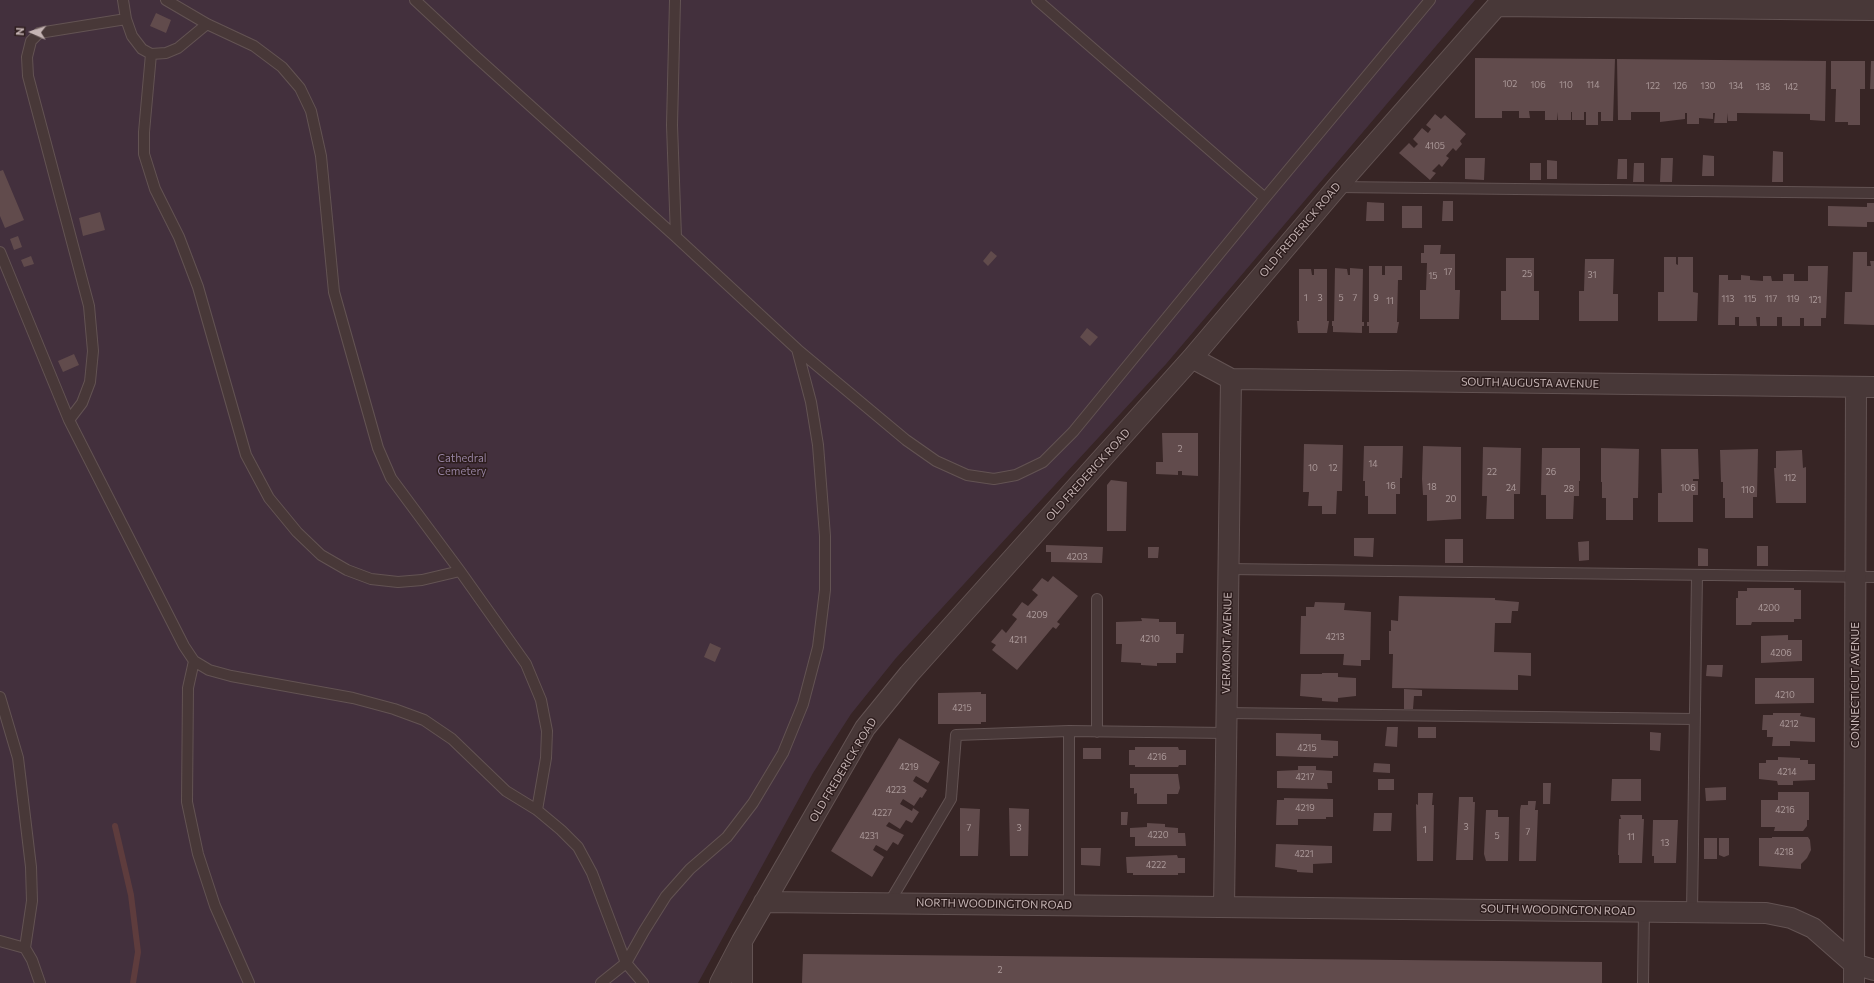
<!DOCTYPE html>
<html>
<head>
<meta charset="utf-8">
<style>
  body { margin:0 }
  #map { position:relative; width:1874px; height:983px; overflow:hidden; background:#372525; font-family:Commissioner,sans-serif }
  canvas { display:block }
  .north { position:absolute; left:12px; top:12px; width:40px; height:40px; -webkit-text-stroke:3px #2d1d1d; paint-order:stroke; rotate:273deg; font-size:11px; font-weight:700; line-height:16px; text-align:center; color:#c4b3b3 }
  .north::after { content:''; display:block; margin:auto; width:14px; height:18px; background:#c4b3b3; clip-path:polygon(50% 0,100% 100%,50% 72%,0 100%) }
</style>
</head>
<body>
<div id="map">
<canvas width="1874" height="983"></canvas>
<div class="north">N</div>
</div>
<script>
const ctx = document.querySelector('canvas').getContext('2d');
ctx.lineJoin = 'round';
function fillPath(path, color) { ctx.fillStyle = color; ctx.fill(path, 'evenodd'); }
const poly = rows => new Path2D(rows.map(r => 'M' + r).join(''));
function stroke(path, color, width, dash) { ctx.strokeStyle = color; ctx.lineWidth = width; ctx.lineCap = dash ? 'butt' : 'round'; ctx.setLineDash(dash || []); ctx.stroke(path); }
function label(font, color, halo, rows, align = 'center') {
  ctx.font = font + ' Commissioner,sans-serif'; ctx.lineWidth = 3; ctx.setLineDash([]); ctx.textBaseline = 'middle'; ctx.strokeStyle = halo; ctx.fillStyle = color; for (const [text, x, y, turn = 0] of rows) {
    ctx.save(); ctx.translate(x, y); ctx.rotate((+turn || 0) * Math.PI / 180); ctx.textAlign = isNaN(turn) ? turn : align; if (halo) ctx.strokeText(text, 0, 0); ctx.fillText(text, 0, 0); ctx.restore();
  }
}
fillPath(poly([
  [0,0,1475,0,1166,364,896,658,851,714,813,773,698,983,0,983]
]), '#43303d');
stroke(poly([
  [115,826,131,895,138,952,133,983]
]), '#5e3c3d', 6);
fillPath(poly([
  [156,13,171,20,166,33,150,26],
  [1475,58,1615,59,1613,121,1601,121,1601,112,1598,112,1598,125,1586,125,1586,112,1584,112,1584,120,1572,120,1572,112,1571,112,1571,120,1558,120,1557,112,1557,120,1545,120,1545,111,1529,111,1530,118,1519,118,1519,111,1502,111,1502,118,1475,118],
  [1617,59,1826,61,1825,121,1810,120,1810,114,1737,113,1737,121,1728,121,1727,113,1727,123,1714,123,1715,113,1713,113,1713,119,1699,118,1699,124,1687,124,1687,113,1685,113,1685,119,1660,122,1660,112,1631,112,1631,120,1618,120],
  [1831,61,1865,61,1865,89,1860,89,1860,125,1848,125,1848,122,1835,122,1836,89,1831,89],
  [1871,61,1874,61,1874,89,1870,89],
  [1435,114,1441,119,1445,115,1466,134,1460,141,1462,144,1456,151,1453,148,1446,156,1449,158,1442,167,1439,164,1432,171,1436,173,1430,180,1399,153,1409,143,1414,148,1418,144,1413,139,1422,128,1428,133,1431,129,1426,125],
  [1773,151,1783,152,1783,182,1772,182],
  [1703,155,1714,156,1714,176,1702,176],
  [1465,158,1485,158,1484,180,1465,179],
  [1661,158,1673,158,1672,182,1660,182],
  [1618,159,1627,159,1627,179,1617,179],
  [1547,160,1557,161,1557,179,1547,179],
  [1530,163,1541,163,1541,180,1530,180],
  [1634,163,1644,163,1644,182,1633,182],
  [3,170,24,220,5,228,0,216,0,171],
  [1443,201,1453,201,1453,221,1442,221],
  [1367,202,1384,203,1384,221,1366,221],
  [1867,203,1874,203,1874,222,1867,222,1867,227,1828,226,1828,206,1867,207],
  [1402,206,1422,206,1422,228,1402,228],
  [100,212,105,230,83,236,79,218],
  [18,236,22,247,14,250,10,239],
  [1424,245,1441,245,1440,254,1455,254,1455,290,1460,290,1459,319,1420,319,1420,290,1426,290,1427,263,1421,263,1421,253,1424,253],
  [991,251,997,256,988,266,983,261],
  [1853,252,1867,252,1867,266,1871,266,1870,261,1874,261,1874,325,1844,324,1845,292,1852,292],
  [31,256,34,264,24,267,21,260],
  [1664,257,1676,257,1676,264,1678,265,1678,257,1693,257,1693,292,1698,293,1697,321,1658,321,1658,292,1664,292],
  [1506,258,1534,258,1534,291,1539,291,1539,320,1501,320,1501,291,1506,291],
  [1585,259,1614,259,1613,294,1618,294,1618,321,1579,321,1579,291,1584,291],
  [1369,266,1382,266,1382,275,1385,275,1385,266,1402,266,1402,280,1398,280,1397,322,1399,322,1397,333,1369,333,1369,326,1367,326,1367,322,1369,322],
  [1808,266,1828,266,1826,318,1821,318,1821,326,1804,326,1804,318,1800,318,1800,326,1782,326,1782,317,1777,317,1777,326,1760,326,1760,317,1756,317,1757,326,1739,326,1739,317,1735,317,1735,325,1718,325,1719,275,1728,275,1728,280,1741,280,1741,275,1750,276,1750,280,1763,281,1763,276,1771,276,1772,281,1783,281,1783,274,1794,274,1794,281,1808,281],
  [1335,268,1347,269,1348,275,1350,275,1350,268,1363,269,1362,322,1364,322,1364,326,1362,326,1362,333,1333,332,1333,326,1332,326,1332,321,1334,321],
  [1299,269,1311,269,1312,275,1314,275,1314,269,1327,269,1327,321,1329,321,1327,333,1298,333,1297,321,1299,321],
  [1087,328,1098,337,1090,346,1080,337],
  [74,354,79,365,63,372,58,361],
  [1162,433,1198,433,1198,476,1182,475,1182,471,1178,471,1178,475,1156,474,1156,462,1163,462],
  [1304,444,1343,445,1342,491,1337,491,1336,514,1322,514,1322,506,1308,506,1309,492,1303,492],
  [1364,446,1403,446,1402,478,1400,478,1400,494,1396,494,1396,514,1368,514,1368,496,1365,496,1365,481,1363,481],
  [1423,446,1461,447,1461,519,1427,521,1427,495,1423,495,1422,479],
  [1483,447,1521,448,1520,494,1514,494,1514,519,1486,519,1487,496,1482,496],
  [1542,448,1580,448,1580,481,1579,481,1579,496,1574,496,1573,519,1546,519,1546,495,1541,495],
  [1601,448,1639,449,1638,498,1633,498,1633,520,1606,520,1606,498,1602,498,1602,482,1601,482],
  [1661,449,1698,449,1699,479,1693,479,1693,481,1698,481,1698,495,1693,495,1693,522,1658,522,1658,493,1662,493],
  [1758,449,1757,497,1753,497,1753,518,1725,518,1725,498,1723,498,1723,482,1721,482,1720,450],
  [1802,450,1803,468,1806,467,1806,503,1776,503,1774,468,1776,468,1776,451],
  [1111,480,1127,482,1126,531,1107,531,1107,485],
  [1354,538,1374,538,1373,557,1354,556],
  [1445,539,1463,539,1463,563,1445,563],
  [1589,541,1589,560,1579,561,1578,542],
  [1046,545,1103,547,1102,563,1051,562,1051,552,1046,552],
  [1757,546,1768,546,1768,566,1757,566],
  [1148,547,1159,547,1158,558,1148,558],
  [1698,548,1708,549,1708,566,1698,566],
  [1053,576,1078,596,1057,622,1060,624,1056,629,1053,627,1017,670,992,650,996,645,991,642,1002,629,1006,633,1017,619,1012,615,1022,602,1028,606,1038,595,1032,590,1042,578,1048,582],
  [1747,588,1794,588,1794,590,1801,590,1801,619,1794,619,1794,622,1752,622,1751,625,1736,625,1736,598,1738,598,1738,591,1747,591],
  [1399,596,1495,598,1495,600,1519,602,1518,611,1512,611,1511,623,1495,623,1494,652,1531,653,1531,676,1518,675,1518,690,1392,688,1393,654,1389,654,1389,631,1391,631,1391,620,1398,621],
  [1315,602,1345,603,1344,610,1371,612,1370,660,1361,660,1361,666,1343,665,1344,654,1300,654,1301,616,1306,616,1306,607,1314,607],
  [1141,618,1159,619,1159,622,1176,622,1176,634,1184,634,1183,653,1176,653,1176,663,1157,663,1157,666,1141,665,1141,663,1121,662,1122,644,1116,644,1116,622,1142,621],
  [1788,635,1788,640,1802,640,1802,661,1761,663,1761,636],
  [710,643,721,648,715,662,704,657],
  [1707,665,1723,665,1722,677,1706,676],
  [1322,673,1338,673,1338,677,1356,678,1356,696,1338,698,1338,702,1322,701,1322,698,1300,696,1301,674,1322,674],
  [1755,678,1814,678,1814,703,1755,704],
  [1404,689,1422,690,1422,696,1414,696,1413,709,1404,709],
  [981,692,981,694,986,694,986,722,981,722,981,724,938,724,938,693],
  [1773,713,1801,713,1800,716,1815,718,1815,742,1790,741,1790,746,1772,746,1773,737,1767,737,1767,730,1762,730,1763,715,1773,715],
  [1387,727,1398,727,1397,747,1385,746],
  [1418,727,1436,727,1436,738,1418,738],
  [1650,732,1661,733,1660,751,1650,750],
  [1276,733,1321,734,1321,740,1338,741,1338,756,1333,756,1333,758,1276,756],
  [899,738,940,762,928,783,916,776,913,781,927,790,922,798,920,797,914,806,903,799,900,804,912,811,913,808,919,812,912,823,906,820,900,829,889,822,886,826,904,835,898,845,893,842,887,851,876,845,873,850,884,857,872,877,831,851],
  [1135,747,1178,747,1179,750,1186,750,1186,765,1179,765,1178,767,1135,767,1135,765,1129,765,1129,750,1135,750],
  [1083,748,1101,748,1101,759,1083,759],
  [1778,757,1800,758,1800,760,1808,760,1808,764,1815,764,1815,780,1793,781,1793,785,1778,785,1777,781,1759,779,1759,763,1766,763,1766,760,1778,760],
  [1374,763,1390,764,1390,773,1373,772],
  [1298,766,1316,766,1316,770,1332,771,1332,783,1327,783,1328,789,1277,788,1277,771,1298,770],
  [1130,774,1178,774,1180,788,1178,794,1167,794,1167,804,1137,804,1137,793,1134,794,1134,788,1130,788],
  [1378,779,1394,779,1394,790,1378,790],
  [1612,779,1641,779,1641,801,1611,801],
  [1543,783,1551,783,1550,804,1543,804],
  [1726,787,1726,800,1706,801,1705,788],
  [1778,792,1809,792,1809,820,1807,820,1807,826,1803,831,1774,831,1775,827,1761,827,1761,800,1778,800],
  [1418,793,1433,793,1432,805,1434,805,1433,861,1417,861,1416,804,1418,805],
  [1459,797,1473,797,1473,802,1475,802,1473,860,1456,860],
  [1284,798,1333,799,1333,817,1326,817,1326,819,1298,819,1298,825,1276,825,1277,800,1284,800],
  [1528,801,1536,801,1535,810,1538,810,1536,861,1519,861,1520,810,1521,805,1528,805],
  [960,808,980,809,978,856,960,856],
  [1009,808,1029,809,1028,856,1010,856],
  [1486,810,1498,810,1498,817,1509,817,1508,861,1486,861,1484,854],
  [1121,812,1128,812,1127,825,1121,825],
  [1374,813,1392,813,1391,831,1373,831],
  [1620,815,1642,815,1642,819,1644,819,1642,863,1619,863,1619,855,1618,855,1619,819,1621,819],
  [1653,820,1678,820,1676,863,1654,863,1654,856,1652,856],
  [1147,823,1165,824,1165,827,1178,828,1178,833,1185,833,1186,846,1135,846,1135,837,1130,837,1130,828,1147,827],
  [1772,837,1808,837,1810,840,1811,850,1807,858,1801,864,1801,869,1759,866,1759,838,1772,838],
  [1704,838,1717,838,1717,859,1704,859],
  [1719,838,1729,838,1729,855,1724,857,1719,855],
  [1276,844,1332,846,1332,863,1313,864,1313,873,1297,872,1297,870,1275,867],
  [1081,848,1101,848,1100,866,1081,865],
  [1177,855,1178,858,1185,858,1185,873,1178,873,1178,875,1133,875,1133,873,1127,873,1126,857],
  [803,954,1602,962,1602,983,802,983]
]), '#614b4c');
const lane = poly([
  [123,0,126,19,132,36,142,49,151,54,166,53,178,48,207,24],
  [166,0,207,24,254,46,282,67,300,88,311,111,321,156,334,292,378,448,391,478,460,571,526,664,541,700,547,731,546,758,537,810],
  [415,0,474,55,676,237],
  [1037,0,1265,198],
  [151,54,144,132,144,154,155,189,179,237,198,287,246,455,269,498,297,532,321,555,347,570,371,579,398,582,422,580,460,571],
  [1337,187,1874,193],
  [0,252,69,420,184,646,194,661,188,688,187,802,198,854,215,906,249,983],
  [797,349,906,440,936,461,967,475,994,479,1016,475,1043,462,1073,432,1265,198,1430,0],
  [69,420,82,403,90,382,93,351,89,306,28,76,27,57,31,41,39,33,126,19],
  [1228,569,1874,577],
  [194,661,209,670,231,676,353,698,394,709,424,720,452,739,506,791,537,810,561,830,578,847,592,873,626,963,643,983],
  [0,697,18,758,31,867,32,901,25,948,32,960,40,983],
  [1226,713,1694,719],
  [1069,731,1069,905],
  [1097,732,1097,599],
  [889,903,951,799,956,735,1069,731,1226,733],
  [1692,912,1697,575],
  [0,941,25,948],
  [601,983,626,963,644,931,666,896,690,869,727,837,753,803,783,753,803,704,818,647,825,590,825,536,818,445,811,402,797,349,676,237,672,125,675,0],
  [1643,983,1644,911]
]);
const street = poly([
  [1497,6,1874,10],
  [1192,358,1231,379,1874,387],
  [764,902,1766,913,1791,918,1813,928,1854,964,1874,970],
  [1224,907,1231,379],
  [720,983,742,941,865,728,909,674,1192,358,1337,187,1502,0],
  [742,983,742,945],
  [1854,983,1856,387]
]);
stroke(lane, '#635353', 12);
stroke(street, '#635353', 22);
stroke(lane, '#483838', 10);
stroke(street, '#483838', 20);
label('9px', '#ab9999', null, [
  ["102",1510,84],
  ["106",1538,85],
  ["110",1566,85],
  ["114",1593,85],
  ["122",1653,86],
  ["126",1680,86],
  ["130",1708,86],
  ["134",1736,86],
  ["138",1763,87],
  ["142",1791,87],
  ["4105",1435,146],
  ["17",1448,272],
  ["25",1527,274],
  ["31",1592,275],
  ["15",1433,276],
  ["1",1306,298],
  ["3",1320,298],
  ["5",1341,298],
  ["7",1355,298],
  ["9",1376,298],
  ["113",1728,299],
  ["115",1750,299],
  ["117",1771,299],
  ["119",1793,299],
  ["121",1815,300],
  ["11",1390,301],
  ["2",1180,449],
  ["14",1373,464],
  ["10",1313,468],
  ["12",1333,468],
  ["22",1492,472],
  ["26",1551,472],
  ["112",1790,478],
  ["16",1391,486],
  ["18",1432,487],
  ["24",1511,488],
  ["106",1688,488],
  ["28",1569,489],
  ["110",1748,490],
  ["20",1451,499],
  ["4203",1077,557],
  ["4200",1769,608],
  ["4209",1037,615],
  ["4213",1335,637],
  ["4210",1150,639],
  ["4211",1018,640],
  ["4206",1781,653],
  ["4210",1785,695],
  ["4215",962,708],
  ["4212",1789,724],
  ["4215",1307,748],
  ["4216",1157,757],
  ["4219",909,767],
  ["4214",1787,772],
  ["4217",1305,777],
  ["4223",896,790],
  ["4219",1305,808],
  ["4216",1785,810],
  ["4227",882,813],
  ["3",1466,827],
  ["7",969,828],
  ["3",1019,828],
  ["1",1425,830],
  ["7",1528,832],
  ["4220",1158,835],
  ["4231",869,836],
  ["5",1497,836],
  ["11",1631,837],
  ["13",1665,843],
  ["4218",1784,852],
  ["4221",1304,854],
  ["4222",1156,865],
  ["2",1000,970]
]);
label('11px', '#c4b3b3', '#2d1d1d', [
  ["OLD FREDERICK ROAD",1300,230,-50],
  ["SOUTH AUGUSTA AVENUE",1530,383,1],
  ["OLD FREDERICK ROAD",1088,475,-48],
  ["VERMONT AVENUE",1227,643,-89],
  ["CONNECTICUT AVENUE",1855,685,-90],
  ["OLD FREDERICK ROAD",843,770,-59],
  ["NORTH WOODINGTON ROAD",994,904,1],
  ["SOUTH WOODINGTON ROAD",1558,910,1]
]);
label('11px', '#9683a2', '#2d1d1d', [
  ["Cathedral",462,458],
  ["Cemetery",462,471]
]);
</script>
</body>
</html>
